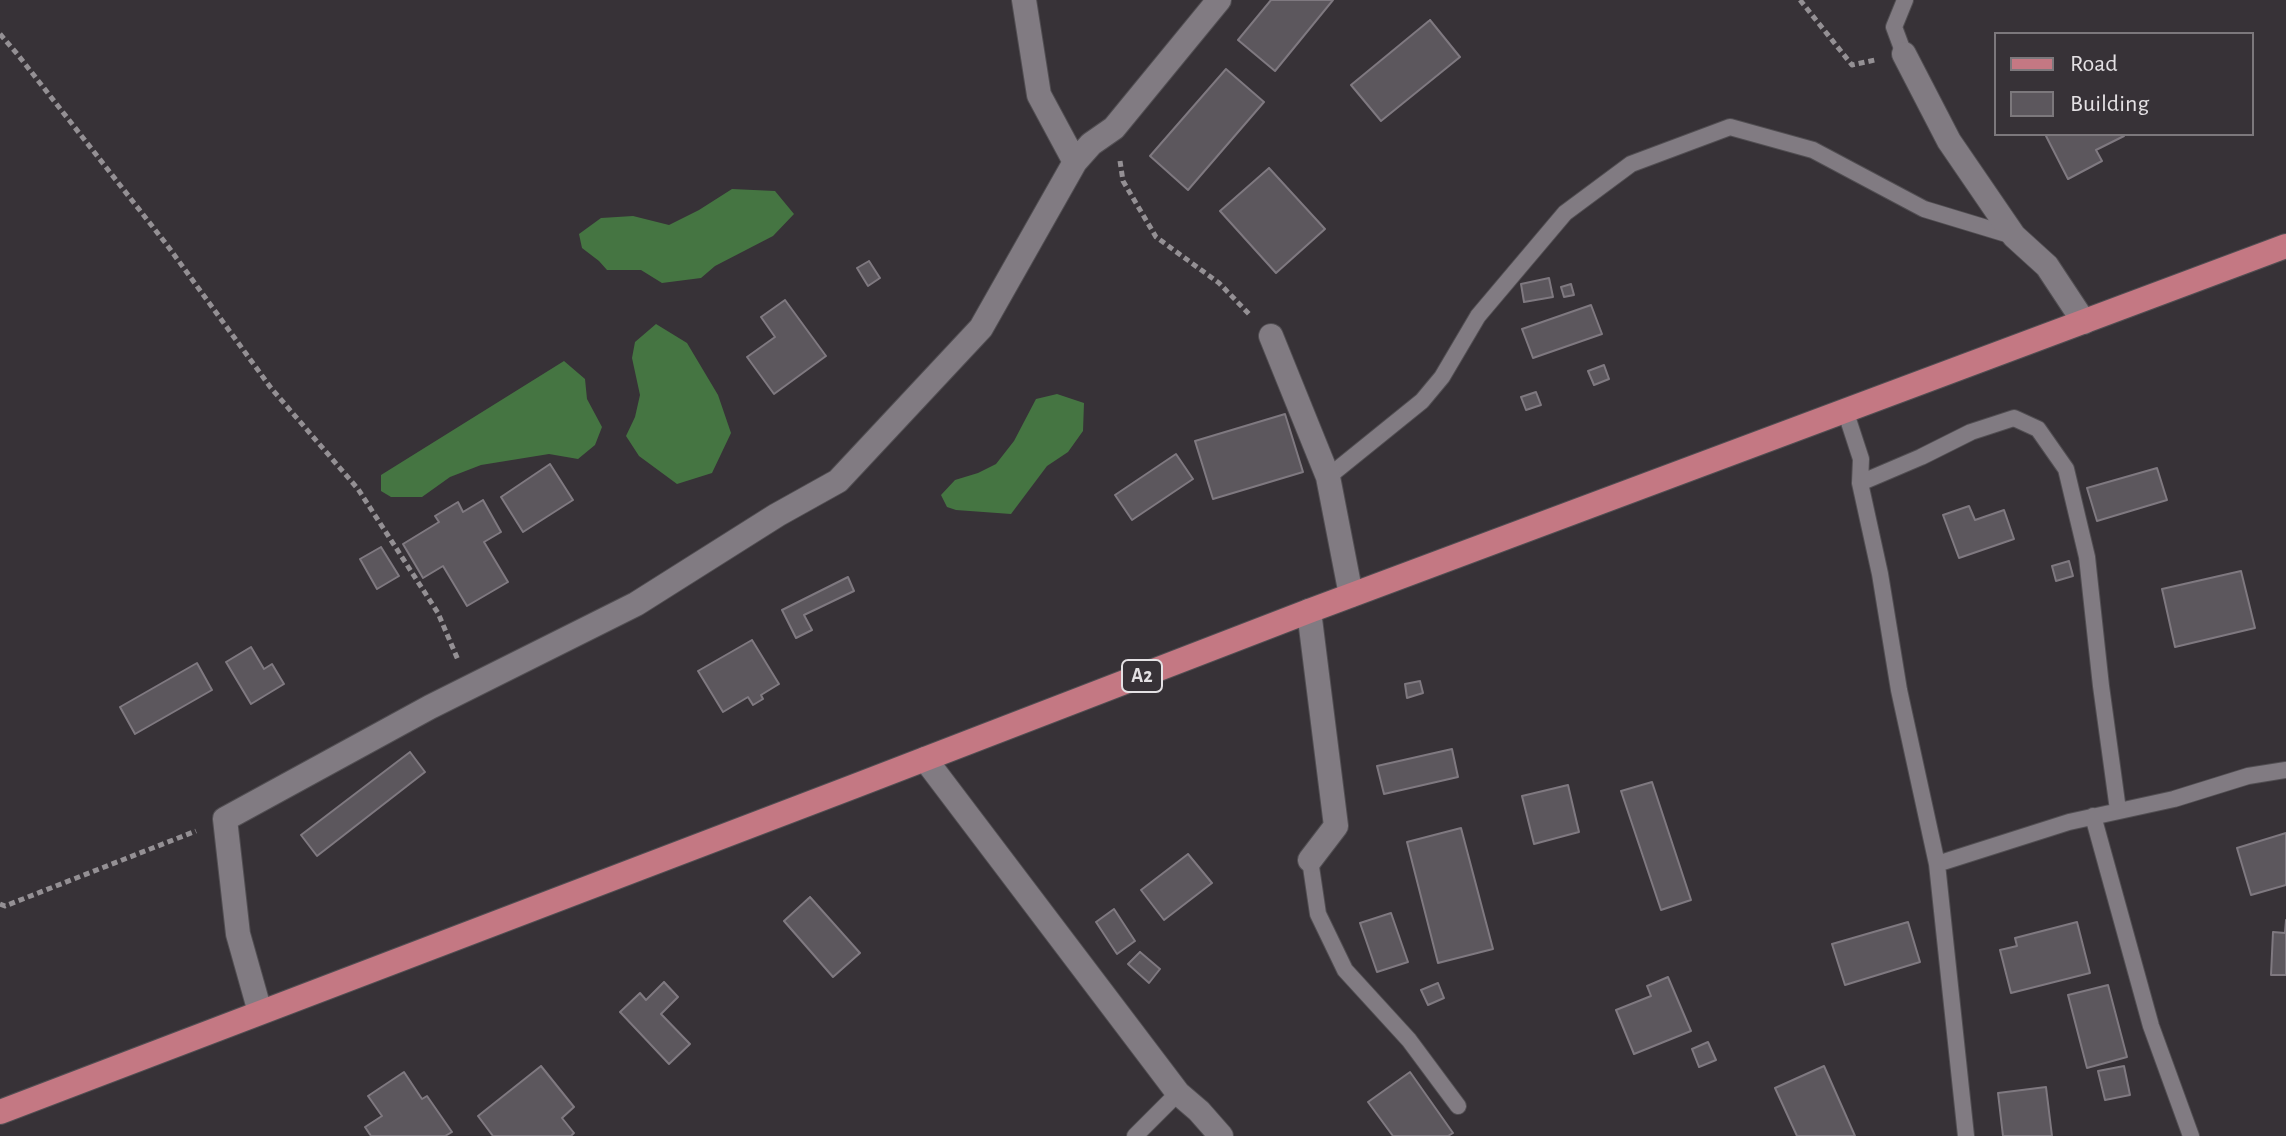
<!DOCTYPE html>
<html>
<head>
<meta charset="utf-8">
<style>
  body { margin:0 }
  #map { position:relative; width:2286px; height:1136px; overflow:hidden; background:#373237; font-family:"Alegreya Sans",sans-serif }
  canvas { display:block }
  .legend { position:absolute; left:1994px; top:32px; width:260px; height:104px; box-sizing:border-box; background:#373237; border:2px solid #7c787c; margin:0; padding:10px 14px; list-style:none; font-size:24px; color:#e4e1e4 }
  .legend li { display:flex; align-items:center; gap:16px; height:40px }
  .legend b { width:40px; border:2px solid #7c787c }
</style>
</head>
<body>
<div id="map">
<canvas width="2286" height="1136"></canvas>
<ul class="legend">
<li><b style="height:10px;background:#c47883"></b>Road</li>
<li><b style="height:22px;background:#5c575d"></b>Building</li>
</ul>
</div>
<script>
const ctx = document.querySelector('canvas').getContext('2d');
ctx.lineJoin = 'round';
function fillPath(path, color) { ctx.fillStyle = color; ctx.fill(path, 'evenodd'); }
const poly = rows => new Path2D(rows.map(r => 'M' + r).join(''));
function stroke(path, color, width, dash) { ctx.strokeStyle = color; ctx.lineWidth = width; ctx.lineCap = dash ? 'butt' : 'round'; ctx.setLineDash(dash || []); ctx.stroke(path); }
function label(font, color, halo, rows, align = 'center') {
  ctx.font = font + ' "Alegreya Sans",sans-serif'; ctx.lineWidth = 7; ctx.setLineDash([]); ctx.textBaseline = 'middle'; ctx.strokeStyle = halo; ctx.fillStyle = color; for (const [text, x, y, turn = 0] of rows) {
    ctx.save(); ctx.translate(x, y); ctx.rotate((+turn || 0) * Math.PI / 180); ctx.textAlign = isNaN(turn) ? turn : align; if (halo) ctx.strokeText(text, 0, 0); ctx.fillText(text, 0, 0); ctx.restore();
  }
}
fillPath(poly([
  [732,189,775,191,794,214,773,236,715,266,701,278,662,283,641,270,607,270,599,261,582,248,579,234,601,218,633,216,669,225,699,210],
  [656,324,687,343,718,395,731,433,712,473,677,484,639,456,626,436,635,417,640,395,632,358,635,342],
  [564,361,585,379,587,399,602,427,595,445,578,459,549,454,481,465,450,477,422,497,391,497,381,491,381,475],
  [1057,394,1084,403,1083,431,1068,452,1047,466,1011,514,956,510,947,507,941,495,955,480,978,473,996,464,1014,441,1036,399]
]), '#457542');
const building = poly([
  [1271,0,1333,0,1275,71,1238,40,1271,0],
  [1430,20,1460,57,1381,121,1351,85,1430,20],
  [1226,69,1264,102,1188,190,1150,156,1226,69],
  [2045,134,2124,134,2124,136,2096,150,2102,161,2068,179,2045,134],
  [1269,168,1325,229,1276,273,1220,211,1269,168],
  [869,261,880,278,868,286,857,268,869,261],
  [1549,278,1553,297,1524,302,1521,284,1549,278],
  [1571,284,1574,295,1564,297,1561,287,1571,284],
  [785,300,826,356,774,394,747,357,775,337,761,317,785,300],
  [1591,305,1602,334,1533,358,1522,329,1591,305],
  [1604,365,1609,379,1594,385,1588,371,1604,365],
  [1536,392,1541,405,1526,410,1521,397,1536,392],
  [1285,414,1303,472,1213,499,1195,441,1285,414],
  [1176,454,1193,479,1132,520,1115,495,1176,454],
  [550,464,573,500,523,532,501,497,550,464],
  [2157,468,2167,500,2097,521,2087,488,2157,468],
  [483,500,501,532,484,542,508,582,467,606,443,566,423,578,403,544,439,522,435,516,458,502,463,512,483,500],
  [1969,506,1975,520,2004,510,2014,539,1959,558,1943,515,1969,506],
  [381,547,399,576,377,589,360,559,381,547],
  [2069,561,2073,576,2056,581,2052,566,2069,561],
  [2241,571,2255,628,2175,647,2162,589,2241,571],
  [848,577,854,591,804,615,812,630,796,638,782,610,848,577],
  [752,640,779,684,761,695,763,699,753,705,748,697,723,712,698,671,752,640],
  [251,647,264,669,272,664,284,684,251,704,226,662,251,647],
  [197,663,212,690,135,734,120,707,197,663],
  [1420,681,1423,693,1407,698,1405,684,1420,681],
  [1452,749,1458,777,1384,794,1377,766,1452,749],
  [410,752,425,772,317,856,301,835,410,752],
  [1652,782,1691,900,1661,910,1621,791,1652,782],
  [1568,785,1579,832,1534,844,1522,796,1568,785],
  [1461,828,1493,949,1438,963,1407,842,1461,828],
  [2286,833,2286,885,2251,895,2237,848,2286,833],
  [1188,854,1212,883,1164,920,1141,890,1188,854],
  [810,897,860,953,833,977,784,921,810,897],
  [1114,909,1135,941,1117,954,1096,922,1114,909],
  [1391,913,1408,962,1377,972,1360,923,1391,913],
  [2286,920,2286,975,2271,975,2273,932,2285,933,2286,920],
  [1908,922,1920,962,1845,985,1832,944,1908,922],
  [2077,922,2090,973,2011,993,2000,950,2017,946,2015,938,2077,922],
  [1140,952,1160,969,1149,983,1128,964,1140,952],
  [1668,977,1691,1031,1634,1054,1616,1010,1651,996,1647,986,1668,977],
  [664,982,678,997,661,1014,690,1044,669,1064,620,1012,640,993,646,1000,664,982],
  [1438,983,1444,998,1428,1005,1421,990,1438,983],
  [2108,985,2127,1057,2087,1068,2068,995,2108,985],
  [1708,1042,1716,1060,1699,1067,1692,1049,1708,1042],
  [541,1066,574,1107,562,1118,574,1133,571,1136,493,1136,478,1116,541,1066],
  [1824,1066,1855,1136,1797,1136,1775,1088,1824,1066],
  [2124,1066,2130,1095,2105,1100,2098,1071,2124,1066],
  [404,1072,422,1099,427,1096,452,1132,445,1136,371,1136,365,1127,382,1116,368,1096,404,1072],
  [1410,1072,1453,1133,1448,1136,1393,1136,1368,1102,1410,1072],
  [2046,1087,2052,1136,2003,1136,1998,1093,2046,1087]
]);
fillPath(building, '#5c575d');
stroke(building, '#7f7980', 2);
const lane = poly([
  [1904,54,1894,27,1905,0],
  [1845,410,1861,459,1860,483,1921,457,1971,432,2014,418,2038,429,2066,469,2087,557,2101,686,2118,810],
  [1328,477,1422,401,1442,377,1478,316,1565,213,1631,164,1730,127,1813,150,1924,209,2013,236],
  [1860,483,1880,574,1899,690,1937,864,2069,822,2174,799,2248,776,2286,770],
  [2093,816,2151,1026,2191,1136],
  [1310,860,1318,914,1345,970,1409,1040,1458,1106],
  [1937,864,1966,1136],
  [1135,1136,1178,1093]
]);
const street = poly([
  [1024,0,1039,95,1075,162],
  [1904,54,1949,141,2014,236,2047,266,2084,322],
  [1271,336,1328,477,1351,595],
  [1309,611,1336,826,1310,860],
  [925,759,1178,1093,1199,1111,1221,1136],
  [260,1012,238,934,225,819,430,707,636,604,777,515,838,481,981,328,1075,162,1091,144,1114,128,1219,0]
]);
const primary = poly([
  [0,1112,855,786,1309,611,2286,246]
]);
stroke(lane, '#514e52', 18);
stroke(street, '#514e52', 26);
stroke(primary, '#514e52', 26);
stroke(poly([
  [1800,0,1852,65,1875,60],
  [0,34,18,55,167,245,271,388,358,489,438,613,458,660],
  [1120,161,1123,181,1156,237,1219,283,1251,316],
  [0,904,5,906,196,831]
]), '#949094', 5, [6, 4]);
stroke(lane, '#817b82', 16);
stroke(street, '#817b82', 24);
stroke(primary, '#c47883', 24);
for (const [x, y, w] of [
  [1142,676,40]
]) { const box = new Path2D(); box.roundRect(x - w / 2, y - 16, w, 32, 6); ctx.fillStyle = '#373237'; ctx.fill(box); stroke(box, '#e4e1e4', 2); }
label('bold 20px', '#e4e1e4', null, [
  ["A2",1142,676]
]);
</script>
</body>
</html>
